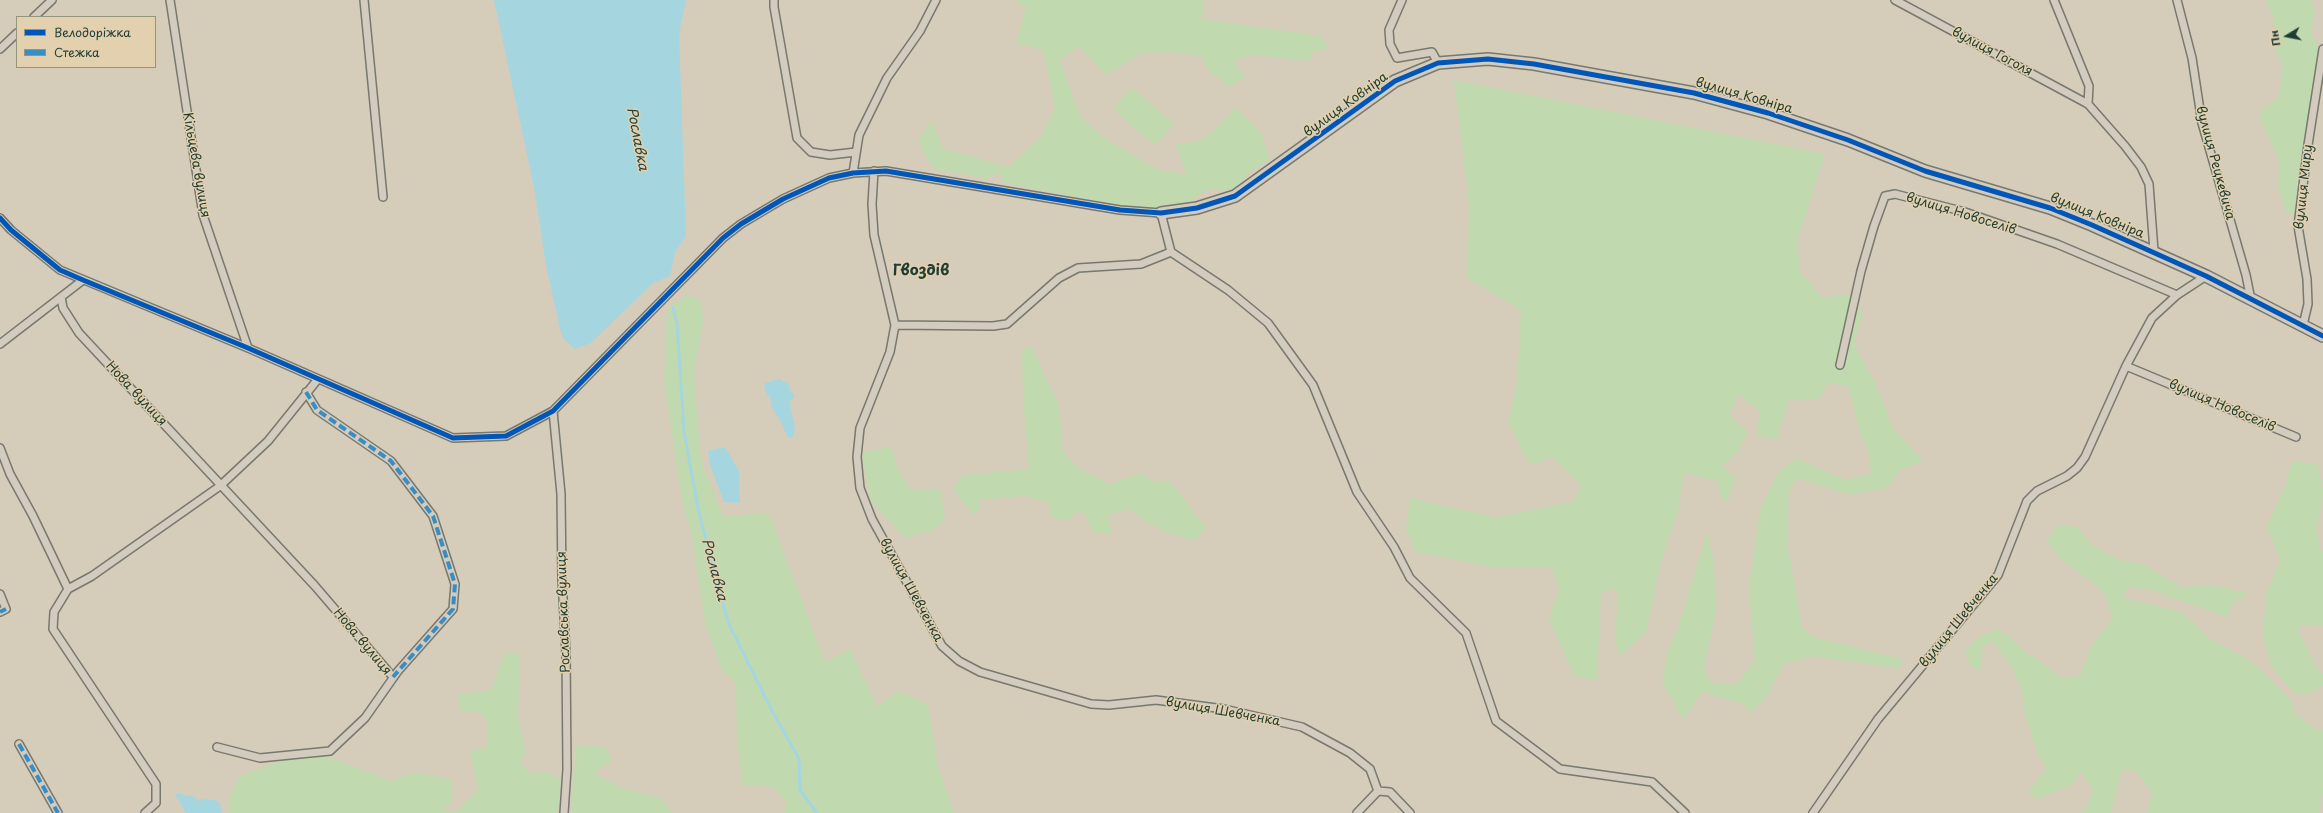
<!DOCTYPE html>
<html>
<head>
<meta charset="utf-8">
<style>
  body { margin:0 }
  #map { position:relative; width:2323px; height:813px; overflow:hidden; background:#d6ccba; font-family:"Playpen Sans",sans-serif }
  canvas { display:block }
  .legend { position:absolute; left:16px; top:16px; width:140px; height:52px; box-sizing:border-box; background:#e2d0ae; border:1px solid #94957d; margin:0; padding:5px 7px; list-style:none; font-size:12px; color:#1f3d34 }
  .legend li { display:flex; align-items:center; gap:8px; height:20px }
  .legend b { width:20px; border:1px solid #94957d }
  .north { position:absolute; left:2267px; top:16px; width:40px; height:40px; -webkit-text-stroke:3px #e2d0ae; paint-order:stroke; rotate:260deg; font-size:11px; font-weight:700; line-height:16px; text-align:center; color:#1f3d34 }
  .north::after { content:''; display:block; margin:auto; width:14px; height:18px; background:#1f3d34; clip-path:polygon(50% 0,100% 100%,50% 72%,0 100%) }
</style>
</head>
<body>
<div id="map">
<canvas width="2323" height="813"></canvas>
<ul class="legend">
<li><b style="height:5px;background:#0057b8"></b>Велодоріжка</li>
<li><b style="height:5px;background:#378ec5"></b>Стежка</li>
</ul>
<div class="north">Пн</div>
</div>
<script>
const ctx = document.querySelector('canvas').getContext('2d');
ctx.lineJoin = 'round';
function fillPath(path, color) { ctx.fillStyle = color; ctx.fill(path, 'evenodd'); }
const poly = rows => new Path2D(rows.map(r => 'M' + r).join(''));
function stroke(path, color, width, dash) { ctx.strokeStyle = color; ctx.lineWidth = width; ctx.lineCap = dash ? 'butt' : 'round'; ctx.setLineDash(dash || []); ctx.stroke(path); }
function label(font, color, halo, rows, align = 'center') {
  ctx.font = font + ' "Playpen Sans",sans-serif'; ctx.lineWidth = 3; ctx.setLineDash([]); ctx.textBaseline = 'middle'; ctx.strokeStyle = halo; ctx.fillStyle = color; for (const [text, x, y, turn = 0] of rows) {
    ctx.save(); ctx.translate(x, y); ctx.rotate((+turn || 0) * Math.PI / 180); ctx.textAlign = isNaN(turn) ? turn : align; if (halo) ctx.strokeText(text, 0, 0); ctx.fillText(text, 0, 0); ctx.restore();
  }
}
fillPath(poly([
  [1015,0,1204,0,1202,19,1321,36,1328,48,1313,52,1309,61,1254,55,1233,61,1245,77,1230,87,1209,71,1201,56,1175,52,1142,53,1106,75,1079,46,1060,60,1080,116,1105,139,1159,170,1187,174,1175,144,1199,141,1215,129,1236,107,1262,134,1269,159,1249,173,1236,188,1224,191,1208,189,1189,202,1157,208,1120,206,1005,183,999,172,987,179,934,169,924,154,918,140,932,120,943,148,1008,167,1041,137,1055,108,1043,50,1016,44,1026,7],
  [2265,0,2311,0,2315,11,2311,34,2319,48,2296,213,2286,213,2278,187,2279,160,2260,120,2261,110,2279,97,2283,66,2275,49,2274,19],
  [1454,80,1825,154,1797,243,1801,273,1822,298,1857,293,1862,315,1854,344,1875,382,1894,429,1923,461,1900,470,1887,488,1851,495,1797,478,1789,493,1787,542,1802,627,1813,637,1903,659,1899,669,1812,656,1784,664,1767,696,1750,713,1740,703,1702,692,1683,720,1662,681,1668,651,1678,627,1707,532,1714,562,1716,611,1704,668,1712,683,1737,684,1755,660,1749,588,1760,510,1778,472,1796,458,1846,480,1871,473,1868,449,1861,436,1848,386,1829,383,1817,400,1789,399,1777,439,1757,435,1760,411,1738,394,1729,415,1748,432,1738,452,1721,466,1736,477,1728,500,1721,498,1717,481,1684,473,1678,512,1662,559,1646,632,1620,656,1615,643,1618,589,1601,592,1597,681,1574,675,1549,620,1559,588,1552,568,1492,567,1415,552,1406,528,1410,498,1496,517,1573,502,1582,486,1553,457,1532,465,1526,458,1508,422,1517,382,1521,310,1467,278,1469,206],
  [1132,87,1174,124,1155,146,1113,109],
  [686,296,701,300,703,321,694,375,701,460,723,516,769,513,825,662,850,649,877,706,899,691,928,704,938,766,954,813,784,813,787,802,773,787,743,785,737,740,736,683,722,670,705,623,691,531,682,500,664,382,667,309],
  [1032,346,1059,406,1063,451,1078,468,1103,480,1107,485,1140,473,1156,482,1170,481,1206,527,1196,540,1172,534,1147,523,1131,509,1108,515,1112,535,1093,532,1085,513,1076,512,1070,520,1053,518,1047,502,1025,496,977,500,981,507,973,515,953,489,963,475,1029,469,1023,400,1022,349],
  [892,447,899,472,910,489,941,490,945,518,933,530,905,538,870,500,862,452],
  [2292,461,2318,464,2323,492,2317,530,2321,549,2323,551,2323,625,2303,625,2298,630,2315,665,2323,674,2323,685,2315,691,2296,695,2271,666,2263,638,2266,595,2280,560,2267,526,2285,487],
  [2058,525,2075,525,2092,545,2122,561,2141,563,2182,587,2215,585,2249,594,2234,602,2226,617,2154,591,2129,586,2123,598,2182,612,2210,639,2249,660,2271,679,2292,702,2294,713,2317,730,2323,729,2323,793,2319,813,2147,813,2152,792,2136,771,2122,770,2111,813,2084,813,2093,790,2081,771,2072,785,2035,800,2029,790,2047,768,2038,756,2025,714,2021,689,2012,668,1993,641,1982,648,1982,670,1971,667,1965,653,1972,643,1981,636,1998,629,2009,636,2021,648,2061,677,2080,676,2091,646,2112,619,2106,596,2090,580,2060,559,2047,541],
  [504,653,520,653,518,719,526,751,520,764,530,773,545,771,561,780,558,813,230,813,229,799,240,776,310,750,392,781,410,773,433,775,451,780,452,799,442,812,456,812,478,790,470,753,488,745,488,723,480,711,461,711,457,694,492,690],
  [576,745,606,747,612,761,593,773,620,787,660,798,672,813,571,813]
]), '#c0d9af');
fillPath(poly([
  [494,0,686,0,679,34,686,236,675,252,670,276,653,283,591,343,574,349,562,337,546,266,534,187],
  [780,379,789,385,789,390,794,394,794,399,789,401,795,428,792,439,787,436,781,422,772,408,770,398,764,389,765,383],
  [725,447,739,471,740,503,724,502,710,465,708,451],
  [180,793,185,796,190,795,200,801,205,799,215,800,220,803,222,813,186,813,175,794]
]), '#a5d6e0');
stroke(poly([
  [673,307,677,324,684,432,699,513,728,622,770,707,799,759,800,790,817,813]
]), '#a5d6e0', 3);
const street = poly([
  [170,0,203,215,248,348],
  [364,0,383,197],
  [774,0,774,7,797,138,811,152,830,155,856,152],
  [1402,0,1389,30,1390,44,1397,58,1432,52,1438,63],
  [1895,0,2088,104,2125,146,2141,167,2149,184,2154,251],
  [2054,0,2089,86,2088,104],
  [2177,0,2192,58,2202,123,2246,275,2251,300],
  [34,17,52,0],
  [0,49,17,33],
  [874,171,872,204,874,235,895,325,890,352,860,428,857,457,860,488,872,519,942,646,959,661,980,672,1091,704,1109,705,1156,700,1224,709,1302,727,1350,753,1370,769,1378,791,1390,792,1410,813],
  [853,173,859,135,887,78,920,31,936,0],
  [0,218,11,230,60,270,248,348,453,438,506,436,553,411,723,238,741,224,783,199,829,178,853,173,886,171,1120,210,1161,213,1171,252,1228,290,1268,323,1313,385,1357,492,1394,547,1410,578,1466,633,1496,721,1560,769,1652,782,1685,813],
  [61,297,63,308,79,333,315,586,393,677],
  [895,325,993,326,1007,324,1059,278,1078,268,1141,264,1171,252],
  [2303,325,2308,304,2307,279,2298,226,2308,145,2323,49],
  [0,344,83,280],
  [1840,365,1861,271,1874,226,1885,196,1895,194,1965,212,2057,244,2177,295],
  [2126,366,2296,437],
  [553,411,561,494,562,579,566,654,567,769,564,813],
  [0,448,10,474,33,516,68,589,54,612,53,629,156,784,156,803,145,813],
  [68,589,92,576,220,486,268,441,318,379],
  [0,594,6,609,0,612],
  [19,744,58,813],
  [217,747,260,758,330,751,365,718,398,671,453,609,455,584,433,516,391,461,317,410,306,392],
  [1357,813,1378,791],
  [1813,813,1878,719,1998,575,2027,501,2037,491,2067,476,2077,468,2085,457,2126,366,2152,318,2177,295,2206,276]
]);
const secondary = poly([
  [1161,213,1197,208,1235,196,1395,81,1438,63,1488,59,1534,64,1694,93,1768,113,1848,140,1925,171,2050,208,2092,225,2206,276,2323,336]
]);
stroke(street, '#77786e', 10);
stroke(secondary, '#77786e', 14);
stroke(street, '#d2cbbe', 7);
stroke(secondary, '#d2cbbe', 11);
stroke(poly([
  [306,392,317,410,391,461,433,516,455,584,453,609,393,677],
  [0,612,6,609],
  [19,744,58,813]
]), '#378ec5', 4, [8, 4]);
stroke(poly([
  [0,218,11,230,60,270,83,280,248,348,453,438,506,436,553,411,723,238,741,224,783,199,829,178,853,173,886,171,1120,210,1161,213,1197,208,1235,196,1395,81,1438,63,1488,59,1534,64,1694,93,1768,113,1848,140,1925,171,2050,208,2092,225,2206,276,2323,336]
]), '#0057b8', 5);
label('13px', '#1f3d34', '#e2d0ae', [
  ["вулиця Гоголя",1992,52,28],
  ["вулиця Ковніра",1744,96,16],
  ["вулиця Ковніра",1346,105,-36],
  ["вулиця Рецкевича",2215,163,75],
  ["Кільцева вулиця",196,165,80],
  ["вулиця Миру",2304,187,-84],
  ["вулиця Новоселів",1961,214,17],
  ["вулиця Ковніра",2097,216,22],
  ["Нова вулиця",136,394,47],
  ["вулиця Новоселів",2222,406,23],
  ["вулиця Шевченка",911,590,61],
  ["Рославська вулиця",564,612,-92],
  ["вулиця Шевченка",1959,621,-51],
  ["Нова вулиця",362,642,50],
  ["вулиця Шевченка",1223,712,10]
]);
label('italic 14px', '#25453d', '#e2d0ae', [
  ["Рославка",637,139,79],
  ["Рославка",714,570,75]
]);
label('bold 15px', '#1f3d34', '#e2d0ae', [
  ["Гвоздів",921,271]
]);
</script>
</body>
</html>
